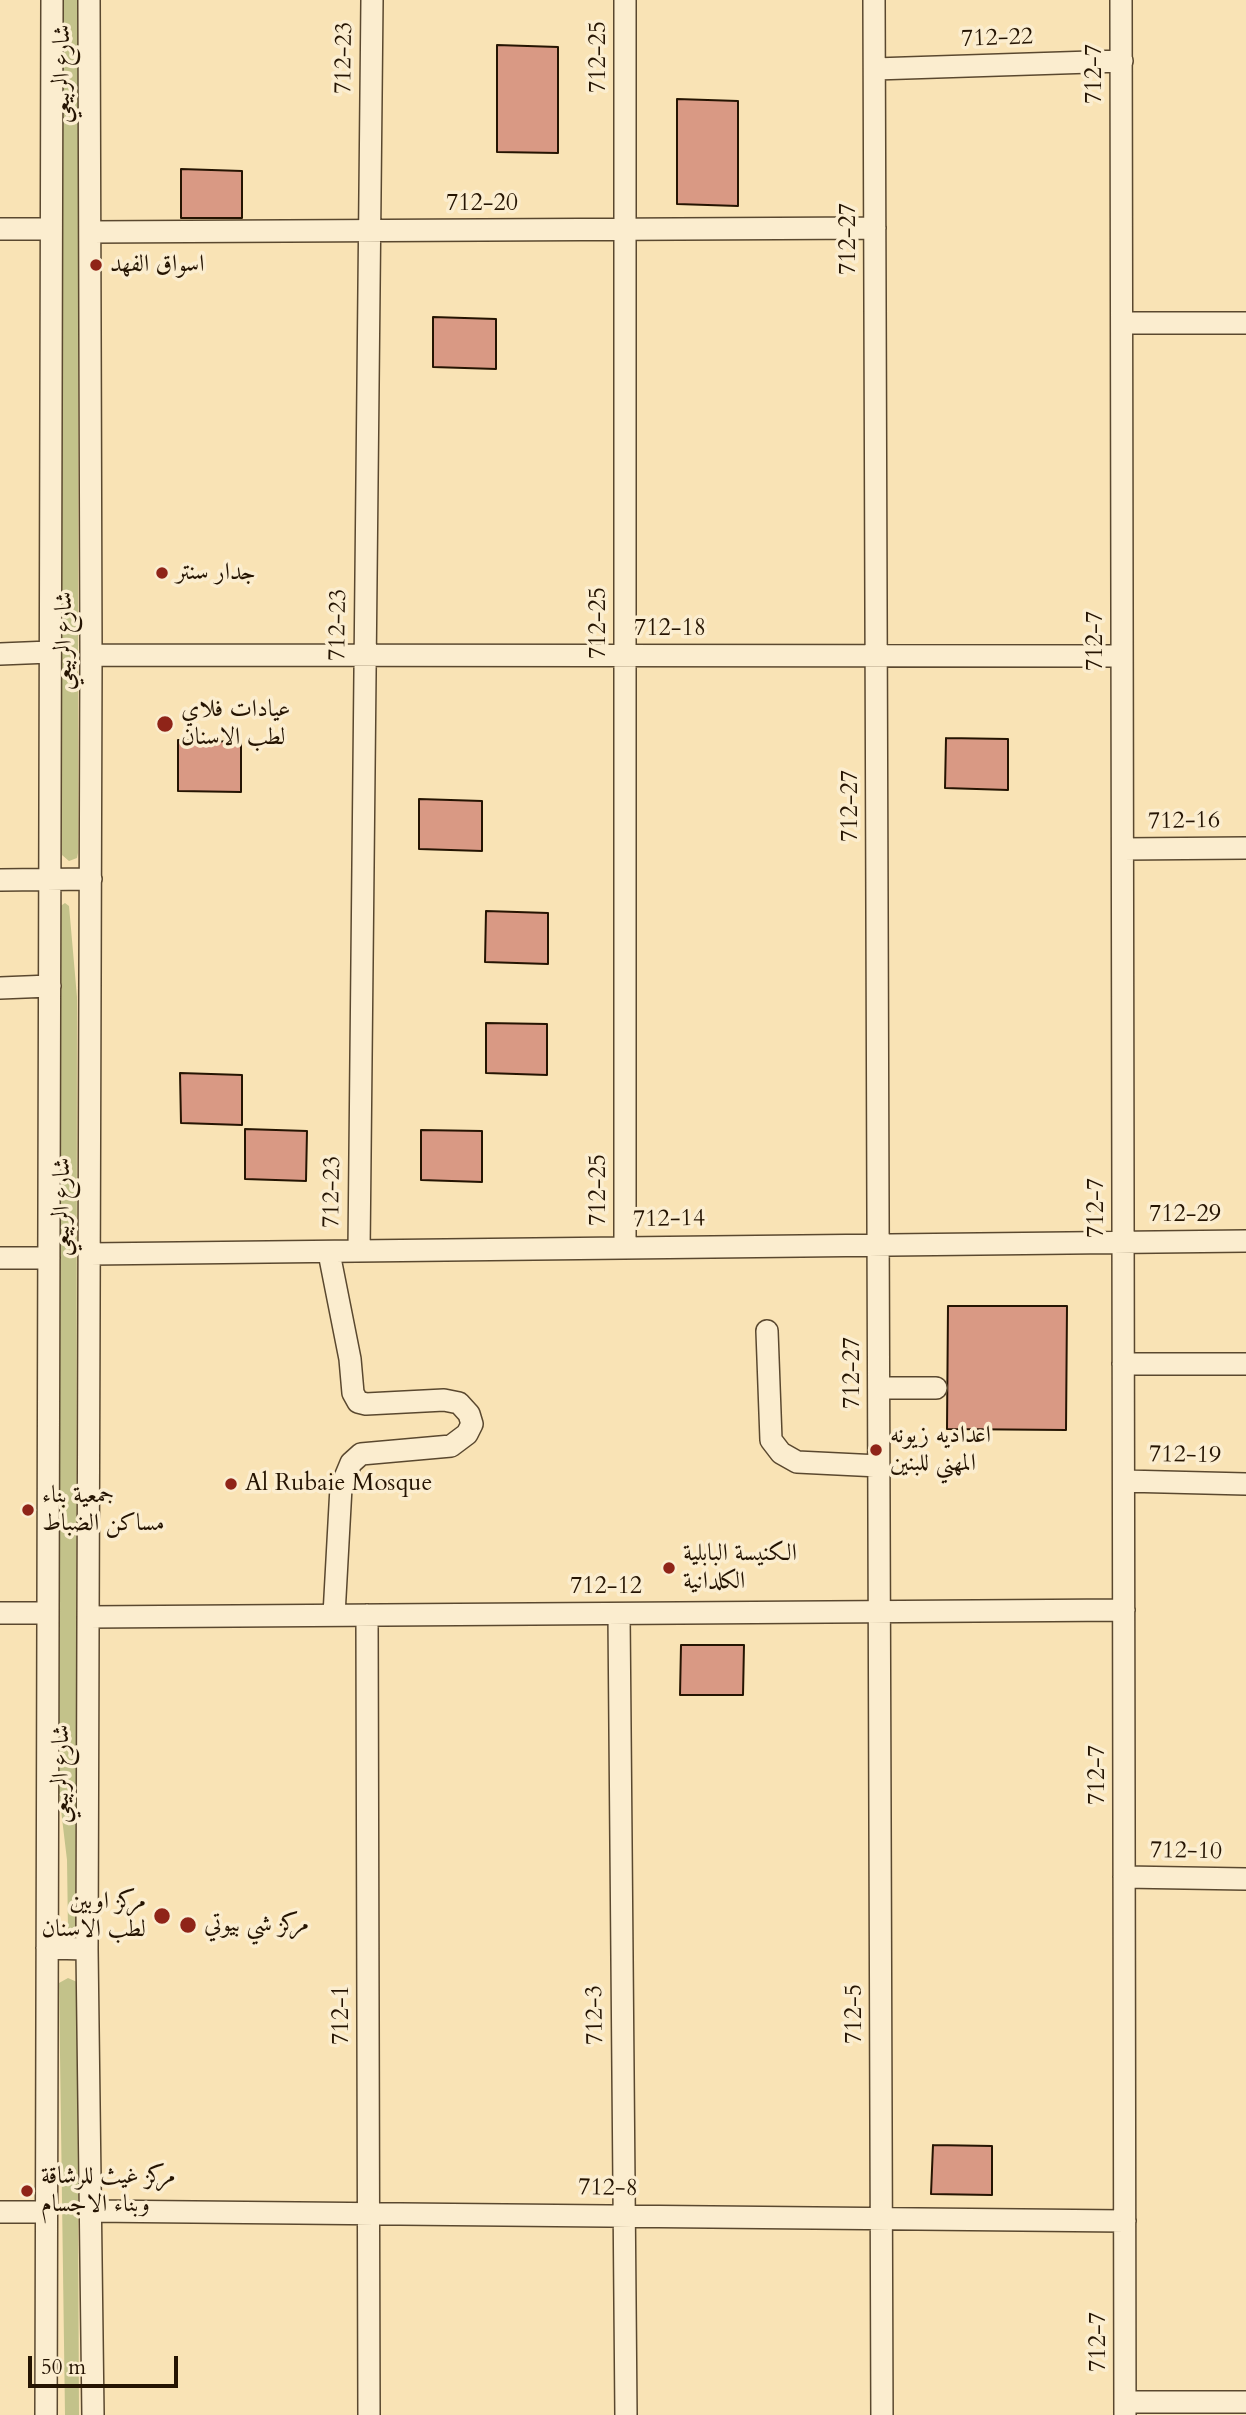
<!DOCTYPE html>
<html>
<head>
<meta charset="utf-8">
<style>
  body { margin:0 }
  #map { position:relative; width:1246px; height:2415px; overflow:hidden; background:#f9e3b5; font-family:Cardo,serif }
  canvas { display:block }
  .scale { position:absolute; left:28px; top:2356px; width:150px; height:32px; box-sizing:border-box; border:4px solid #251402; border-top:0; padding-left:9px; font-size:21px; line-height:24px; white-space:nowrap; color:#251402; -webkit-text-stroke:5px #fbedcf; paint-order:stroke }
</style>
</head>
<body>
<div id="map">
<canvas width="1246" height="2415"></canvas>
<div class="scale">50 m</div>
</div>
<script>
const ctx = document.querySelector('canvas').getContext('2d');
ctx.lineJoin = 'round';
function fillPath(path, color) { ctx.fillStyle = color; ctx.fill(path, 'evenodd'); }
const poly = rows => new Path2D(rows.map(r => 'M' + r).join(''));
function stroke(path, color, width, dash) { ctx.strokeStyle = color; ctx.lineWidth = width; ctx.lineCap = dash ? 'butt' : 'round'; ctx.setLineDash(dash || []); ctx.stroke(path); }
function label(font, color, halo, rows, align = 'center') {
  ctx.font = font + ' Cardo,Amiri,serif'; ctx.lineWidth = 7; ctx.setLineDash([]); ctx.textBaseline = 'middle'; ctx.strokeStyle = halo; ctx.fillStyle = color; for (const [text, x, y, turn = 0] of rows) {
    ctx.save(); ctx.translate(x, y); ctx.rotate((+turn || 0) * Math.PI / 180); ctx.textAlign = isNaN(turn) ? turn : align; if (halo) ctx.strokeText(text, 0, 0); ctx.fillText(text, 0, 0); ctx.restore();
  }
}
fillPath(poly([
  [62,0,78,0,78,853,77,858,69,861,62,855],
  [65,903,69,906,77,997,76,1924,73,1933,68,1930,67,1860,56,1768,59,907],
  [68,1978,77,1982,79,2415,65,2415,59,1983]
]), '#c3c28a');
const building = poly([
  [497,45,558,47,558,153,497,152,497,45],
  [677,99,738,101,738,206,677,204,677,99],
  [181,169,242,171,242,218,181,218,181,169],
  [433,317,496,319,496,369,433,367,433,317],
  [946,738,1008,739,1008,790,945,788,946,738],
  [178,740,241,742,241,792,178,791,178,740],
  [419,799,482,801,482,851,419,849,419,799],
  [486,911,548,913,548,964,485,962,486,911],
  [486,1023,547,1024,547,1075,486,1073,486,1023],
  [180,1073,242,1075,242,1125,181,1123,180,1073],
  [245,1129,307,1131,306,1181,245,1179,245,1129],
  [421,1130,482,1131,482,1182,421,1180,421,1130],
  [948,1306,1067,1306,1066,1430,947,1429,948,1306],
  [681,1645,744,1645,743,1695,680,1695,681,1645],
  [933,2145,992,2146,992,2195,931,2194,933,2145]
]);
fillPath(building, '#d99984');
stroke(building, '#251402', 2);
const minor = poly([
  [89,0,91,655,87,1949,93,2415],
  [874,0,882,2415],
  [1121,0,1125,2415],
  [875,69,1122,61],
  [0,229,51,229],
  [90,232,875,228],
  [1122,323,1246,323],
  [0,654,50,652],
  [91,655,1122,656],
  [1123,849,1246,848],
  [0,880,91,879],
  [0,988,50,986],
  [625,1247,625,0],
  [359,1250,372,0],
  [329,1253,350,1359,353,1393,358,1402,366,1404,444,1400,459,1403,469,1414,472,1424,467,1434,451,1446,361,1454,351,1463,341,1487,334,1615],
  [90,1254,1246,1241],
  [0,1258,49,1258],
  [767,1331,771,1440,781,1453,797,1462,879,1466],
  [1123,1364,1246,1364],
  [879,1388,936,1388],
  [1124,1481,1246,1484],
  [0,1613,48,1613],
  [619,1614,626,2415],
  [367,1615,369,2415],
  [88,1617,1124,1610],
  [1124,1877,1246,1879],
  [47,1948,87,1949],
  [90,2211,1125,2221],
  [0,2212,46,2212],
  [1125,2402,1246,2402],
  [46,2415,52,0]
]);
stroke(minor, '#5a482f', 24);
stroke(minor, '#fbedcf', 21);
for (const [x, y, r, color] of [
  [96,265,7,"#8f2418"],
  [162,573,7,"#8f2418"],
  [165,724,9,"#8f2418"],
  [876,1450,7,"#8f2418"],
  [231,1484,7,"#8f2418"],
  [28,1510,7,"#8f2418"],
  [669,1568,7,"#8f2418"],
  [162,1916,9,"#8f2418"],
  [188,1925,9,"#8f2418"],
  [27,2191,7,"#8f2418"]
]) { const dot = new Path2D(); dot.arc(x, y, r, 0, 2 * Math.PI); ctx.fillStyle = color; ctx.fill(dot); stroke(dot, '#fbedcf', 2.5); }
label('24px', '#251402', '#fbedcf', [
  ["712-22",997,39,-2],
  ["712-25",599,57,-90],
  ["712-23",345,58,-89],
  ["شارع الربيعي",63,74,-90],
  ["712-7",1095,74,-90],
  ["712-20",482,204],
  ["712-27",849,239,-90],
  ["712-25",599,623,-90],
  ["712-23",339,625,-89],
  ["712-18",670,629],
  ["شارع الربيعي",65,641,-90],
  ["712-7",1096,641,-90],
  ["712-27",851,806,-90],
  ["712-16",1184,822,-1],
  ["712-25",599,1190,-90],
  ["712-23",333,1192,-89],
  ["شارع الربيعي",63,1207,-90],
  ["712-7",1097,1208,-90],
  ["712-29",1185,1215],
  ["712-14",669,1220,-1],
  ["712-27",853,1373,-90],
  ["712-19",1185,1456,1],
  ["712-12",606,1587],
  ["شارع الربيعي",62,1774,-90],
  ["712-7",1098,1775,-90],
  ["712-10",1186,1852,1],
  ["712-5",855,2014,-90],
  ["712-1",342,2015,-90],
  ["712-3",596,2015,-91],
  ["712-8",608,2189,1],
  ["712-7",1099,2342,-90]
]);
label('24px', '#251402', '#fbedcf', [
  ["اسواق الفهد",110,265],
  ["جدار سنتر",176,573],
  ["عيادات فلاي",181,710],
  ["لطب الاسنان",181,738],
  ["اعداديه زيونه",890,1436],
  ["المهني للبنين",890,1464],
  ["Al Rubaie Mosque",245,1484],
  ["جمعية بناء",42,1496],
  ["مساكن الضباط",42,1524],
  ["الكنيسة البابلية",683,1554],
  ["الكلدانية",683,1582],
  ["مركز اوبين",146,1902,"right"],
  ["لطب الاسنان",146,1930,"right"],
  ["مركز شي بيوتي",204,1925],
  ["مركز غيث للرشاقة",41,2177],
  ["وبناء الاجسام",41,2205]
], 'left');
</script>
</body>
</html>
